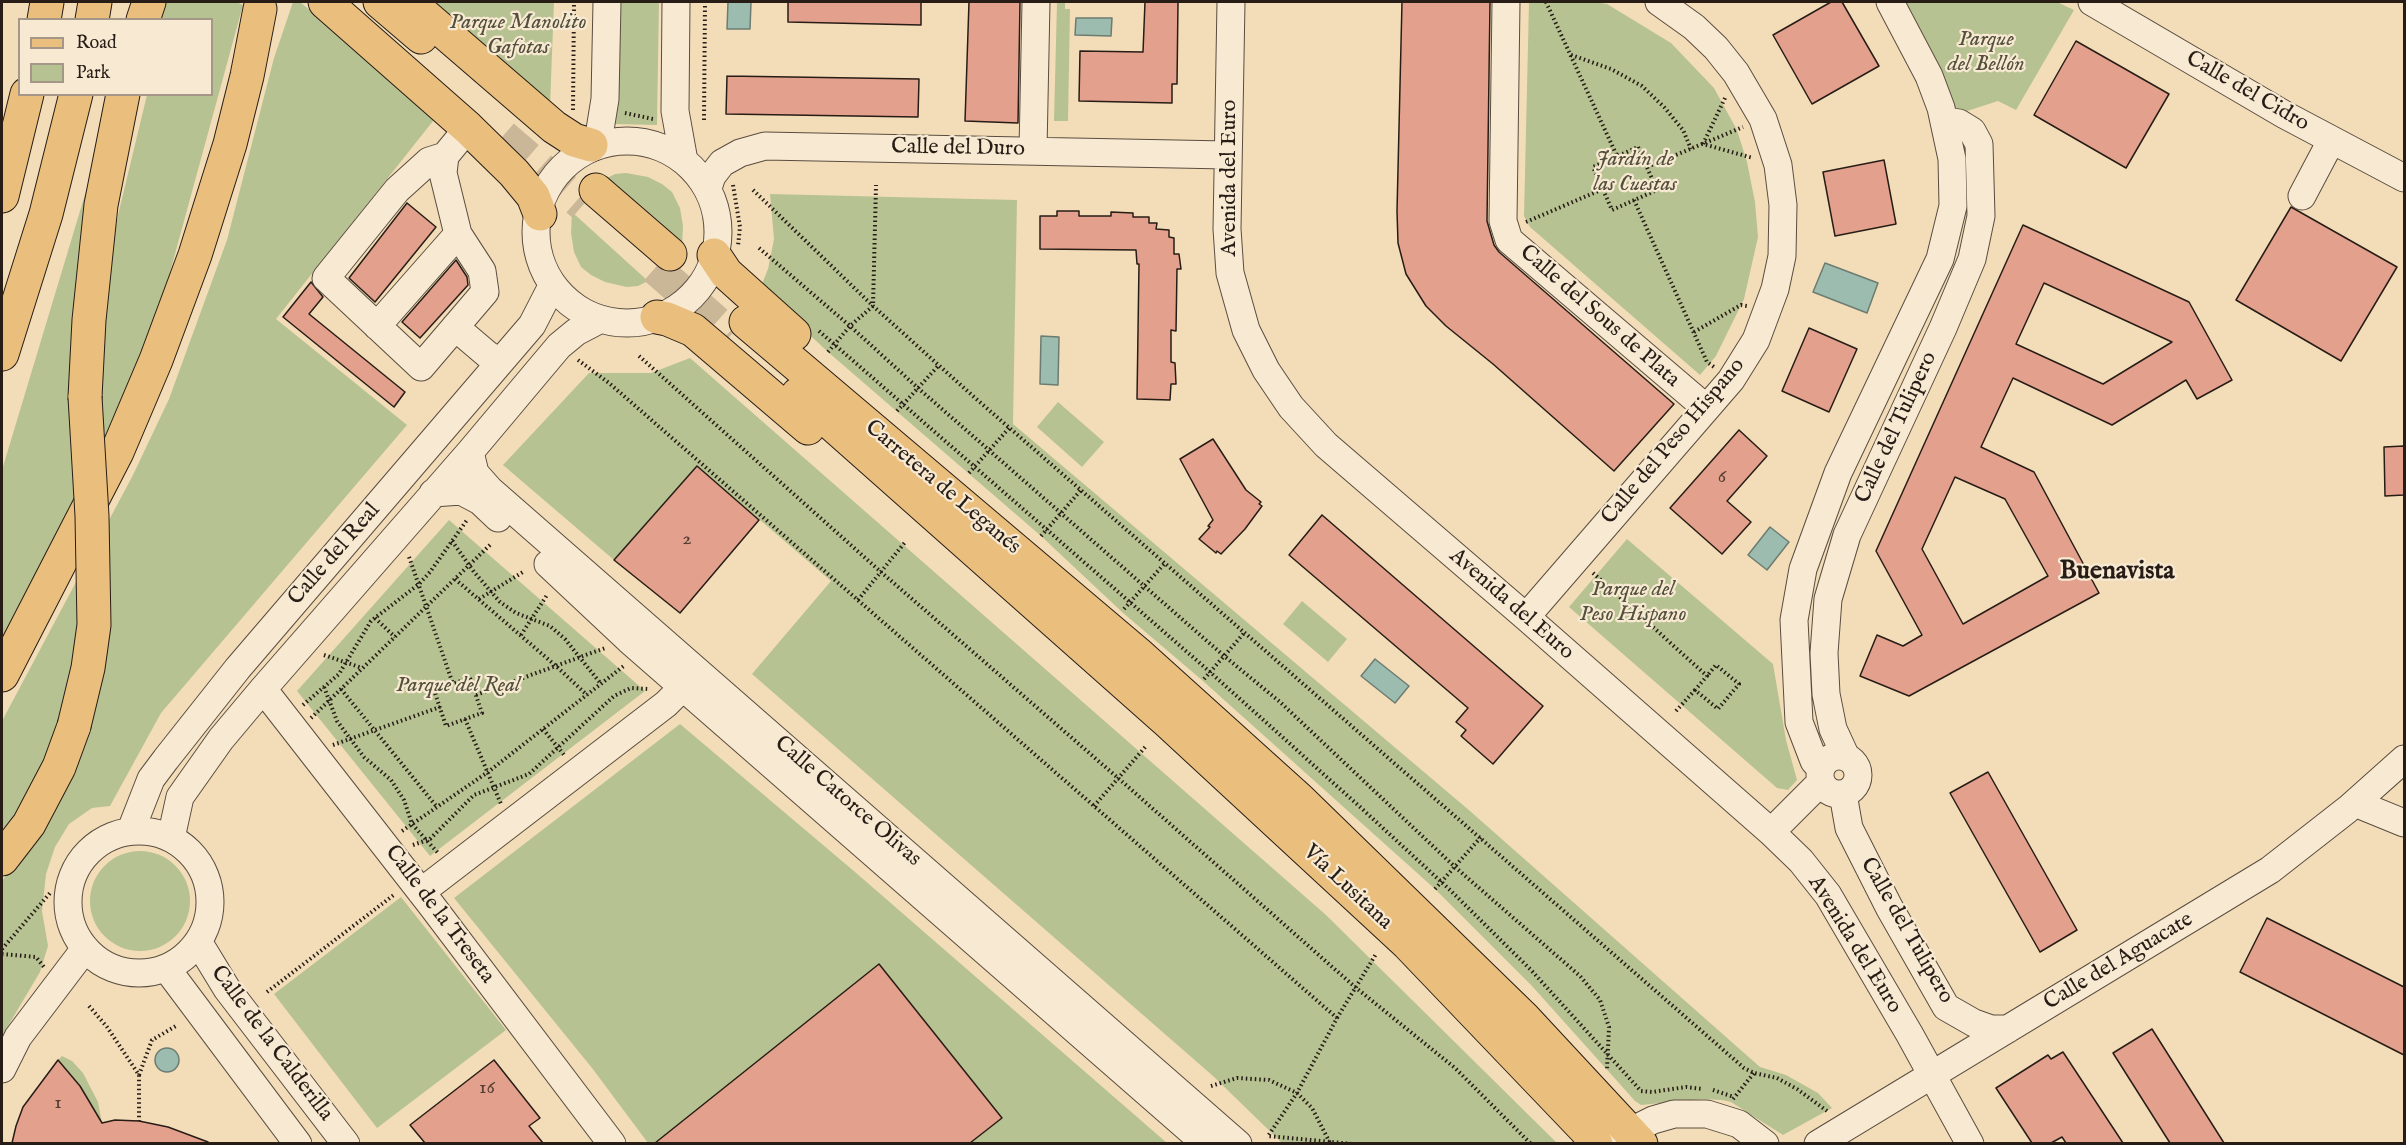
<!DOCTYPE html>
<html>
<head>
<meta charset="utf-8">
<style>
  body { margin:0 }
  #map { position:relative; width:2406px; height:1145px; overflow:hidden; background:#f3ddb9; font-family:"IM FELL English",serif }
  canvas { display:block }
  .frame { position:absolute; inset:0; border:3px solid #271d16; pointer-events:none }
  .legend { position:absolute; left:18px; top:18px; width:195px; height:78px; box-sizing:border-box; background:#f7e9d2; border:2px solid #a49787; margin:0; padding:8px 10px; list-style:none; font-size:18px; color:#271d16 }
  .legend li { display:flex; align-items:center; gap:12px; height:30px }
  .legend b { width:30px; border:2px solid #a49787 }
</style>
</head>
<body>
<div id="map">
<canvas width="2406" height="1145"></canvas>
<div class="frame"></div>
<ul class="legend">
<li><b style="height:8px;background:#eabe7c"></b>Road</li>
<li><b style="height:16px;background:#b7c292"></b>Park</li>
</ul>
</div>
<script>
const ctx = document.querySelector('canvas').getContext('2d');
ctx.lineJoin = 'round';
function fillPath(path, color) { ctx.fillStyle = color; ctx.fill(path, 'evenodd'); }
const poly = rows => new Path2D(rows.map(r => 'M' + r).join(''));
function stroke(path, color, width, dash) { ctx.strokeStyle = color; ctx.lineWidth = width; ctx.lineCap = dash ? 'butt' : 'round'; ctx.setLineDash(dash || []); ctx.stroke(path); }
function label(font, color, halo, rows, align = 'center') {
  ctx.font = font + ' "IM FELL English",serif'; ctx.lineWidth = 4.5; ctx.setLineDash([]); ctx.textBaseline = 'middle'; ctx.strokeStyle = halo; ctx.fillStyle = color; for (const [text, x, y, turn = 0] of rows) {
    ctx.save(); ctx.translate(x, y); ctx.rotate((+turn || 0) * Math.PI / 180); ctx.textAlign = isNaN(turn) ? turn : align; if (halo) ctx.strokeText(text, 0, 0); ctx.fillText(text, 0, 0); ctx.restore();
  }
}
fillPath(poly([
  [160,2,236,2,243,5,169,276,117,420,2,650,2,470,99,148,100,315,118,215,147,95,212,94,212,20,156,19],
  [293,2,300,2,437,116,276,319,407,425,161,713,110,806,92,808,69,824,55,847,46,874,42,911,48,946,40,972,2,1036,2,881,39,829,2,844,2,721,133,475,169,399,227,240,274,58],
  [422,2,554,2,550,106],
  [618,2,659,2,657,125,615,124],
  [1057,2,1065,2,1065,9,1070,9,1068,121,1054,121],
  [1529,2,1594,2,1607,4,1671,43,1714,88,1737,130,1747,162,1755,202,1758,237,1744,299,1716,356,1700,375,1530,227,1524,216],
  [1905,2,2057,2,2074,10,2016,110,1998,101,1955,115],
  [626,173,648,177,662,184,672,192,680,208,683,226,682,247,605,179,615,174],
  [770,194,1017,200,1013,424,1470,811,1760,1067,1786,1075,1818,1093,1832,1108,1783,1135,1731,1102,1722,1100,1702,1099,1641,1105,1635,1101,1532,986,1435,889,1203,681,1122,612,1041,536,828,352,760,289,768,269,774,239],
  [572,213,572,212,648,281,638,286,627,287,605,282,591,275,581,267,574,252,571,233],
  [690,358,1326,915,1557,1143,1282,1143,1213,1076,752,674,831,581,697,466,614,560,503,465,589,373,651,373],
  [1058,402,1104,442,1082,467,1037,427],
  [449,520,645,691,430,856,297,691],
  [1627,539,1773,664,1786,740,1797,780,1788,790,1777,788,1569,607],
  [1302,601,1347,639,1328,662,1283,624],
  [680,724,855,872,1167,1143,648,1143,592,1068,454,898],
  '90 901a50 50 0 1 1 100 0a50 50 0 1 1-100 0Z',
  [401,897,506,1030,377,1128,274,994],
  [62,1056,72,1061,83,1073,98,1102,102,1123,80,1086,58,1060]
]), '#b7c292');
const water = poly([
  [728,2,751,2,750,29,727,29,728,2],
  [1076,18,1112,18,1111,36,1075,35,1076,18],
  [1825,263,1878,283,1867,313,1813,292,1825,263],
  [1041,336,1059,337,1058,385,1040,384,1041,336],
  [1770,527,1789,542,1767,570,1748,555,1770,527],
  [1375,659,1409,686,1395,703,1361,676,1375,659],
  '155 1060a12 12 0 1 1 24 0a12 12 0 1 1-24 0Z'
]);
fillPath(water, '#9bbcae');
stroke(water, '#6d7c71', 1.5);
const building = poly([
  [788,2,921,2,921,25,788,22,788,2],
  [969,2,1020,2,1018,123,965,121,969,2],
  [1145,2,1178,2,1177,84,1172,84,1172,103,1079,101,1080,51,1143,52,1145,2],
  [1402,2,1490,2,1487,221,1494,245,1499,252,1674,404,1614,471,1493,364,1446,326,1426,306,1406,274,1398,243,1397,211,1402,2],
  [1831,2,1842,2,1879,66,1812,104,1773,35,1831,2],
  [2076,41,2169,94,2126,168,2034,115,2076,41],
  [727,76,919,79,918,117,726,114,727,76],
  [1884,160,1896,224,1835,236,1823,172,1884,160],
  [407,203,436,227,375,302,349,278,407,203],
  [2291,207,2397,267,2341,361,2236,300,2291,207],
  [1057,211,1079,211,1079,216,1111,216,1111,212,1133,213,1133,217,1149,217,1149,223,1157,223,1156,229,1169,230,1169,237,1174,238,1174,254,1179,254,1181,269,1177,269,1176,331,1171,330,1171,362,1175,363,1176,384,1171,384,1170,400,1137,399,1139,264,1137,264,1136,250,1040,249,1040,216,1057,216,1057,211],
  [2023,225,2189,302,2232,380,2197,399,2186,380,2112,425,2013,378,1981,447,2034,472,2099,593,1909,696,1860,676,1877,635,1903,646,1922,635,1876,551,2023,225],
  [2044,283,2172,342,2103,384,2016,344,2044,283],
  [1955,477,2005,499,2048,576,1963,624,1922,549,1955,477],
  [456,260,467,277,468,285,420,338,402,322,456,260],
  [311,282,323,297,309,314,405,392,394,407,283,317,311,282],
  [1809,328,1857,349,1829,412,1782,391,1809,328],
  [1739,430,1767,456,1727,501,1751,522,1722,554,1670,508,1739,430],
  [1213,439,1246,490,1261,502,1259,504,1262,506,1245,529,1221,554,1217,551,1216,553,1199,539,1210,527,1208,526,1213,520,1180,459,1213,439],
  [2404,446,2404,495,2385,496,2384,447,2404,446],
  [697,466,759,520,680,613,614,560,697,466],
  [1322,515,1543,706,1493,764,1461,736,1466,730,1456,722,1468,708,1289,555,1322,515],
  [1988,772,2077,930,2040,952,1950,793,1988,772],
  [2267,918,2404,987,2404,1055,2240,972,2267,918],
  [879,964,1002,1118,970,1143,655,1143,879,964],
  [2152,1029,2224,1143,2170,1143,2113,1053,2152,1029],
  [2063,1052,2123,1143,2066,1143,2062,1137,2051,1143,2032,1143,1996,1088,2048,1055,2051,1059,2063,1052],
  [58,1060,80,1086,102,1123,115,1120,139,1121,168,1127,208,1142,208,1143,12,1143,16,1126,23,1107,58,1060],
  [494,1060,540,1118,529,1126,543,1143,425,1143,410,1125,494,1060]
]);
fillPath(building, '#e3a08c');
stroke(building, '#271d16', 1.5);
stroke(poly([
  [503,136,583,205],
  [655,268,731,335]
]), '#cab798', 33, [33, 16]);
const minor = poly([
  [676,2,675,111,684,161],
  [1231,2,1227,229,1230,273,1246,330,1266,370,1291,407,1326,445,1526,617,1771,832,1801,861,1828,895,1910,1035,1970,1144],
  [1506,2,1503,221,1509,240,1706,408],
  [2092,2,2285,115,2404,178],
  '536 232a91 91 0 1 1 182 0a91 91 0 1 1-182 0Z',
  [598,142,605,99,607,2],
  [1033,150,1036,2],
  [445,156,429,161,397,190,326,278,421,367,485,292,482,271,458,234,443,173,445,156,468,128],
  [708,188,712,176,722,163,740,153,765,146,1227,155],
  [2302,196,2331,141],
  [377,326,458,234],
  [455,327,488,355,500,362],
  [470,452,475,473,490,490,1238,1144],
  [433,493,461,491,480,501,498,518],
  [548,564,629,640,1206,1144],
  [1526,617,1731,380,1756,340,1775,289,1782,256,1783,205,1778,165,1763,119,1736,73,1716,48,1694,27,1659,2],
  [263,689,432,906,612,1144],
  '1820 775a19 19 0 1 1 38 0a19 19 0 1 1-38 0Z',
  [1846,757,1833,729,1826,694,1824,653,1828,599,1847,535,1943,328,1972,259,1981,216,1979,144,1972,131,1959,123,1944,121],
  [1820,768,1814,761,1799,722,1794,620,1803,569,1838,473,1940,259,1953,206,1952,159,1941,108,1929,76,1890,2],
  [1843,794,1849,828,1889,907,1946,1007,1974,1023,1991,1029,2008,1029],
  [2355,803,2404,823],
  [131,830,151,779,166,759,238,668,532,325,551,288],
  '68 902a71 71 0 1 1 142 0a71 71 0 1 1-142 0Z',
  [1771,832,1820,783],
  [171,838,180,797,221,739,263,689,470,452,559,346,576,332,599,320],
  [421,892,666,704,683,687],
  [199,943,227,989,346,1144],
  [167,969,298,1144],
  [2,1069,18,1037,84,950],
  [1618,1144,1631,1131,1653,1120,1674,1114,1707,1114,1739,1124,1765,1144],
  [1818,1144,2270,870,2348,809,2404,759]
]);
const major = poly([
  [325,2,468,128,514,173,533,196,540,214],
  [380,2,421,37],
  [409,2,554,127,574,140,591,145],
  [596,190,670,254],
  [714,255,726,273,794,334],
  [657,317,667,319,693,330,808,428],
  [746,322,1137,653,1300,800,1523,1017,1641,1144],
  [798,394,1168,722,1408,944,1586,1130,1596,1144]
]);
const highway = poly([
  [44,20,47,2],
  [92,20,95,2],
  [143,20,149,2],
  [2,196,27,94],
  [2,354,46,214,76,94],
  [85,397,89,320,101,205,123,94],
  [2,675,117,452,156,360,195,255,230,144,247,76,260,9],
  [2,859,29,824,59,767,74,726]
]);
stroke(minor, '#5a4d3f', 29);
stroke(major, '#271d16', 35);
stroke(highway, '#271d16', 35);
stroke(poly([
  [1546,2,1617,156],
  [1571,55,1611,69,1642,86,1664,107,1683,130,1691,149],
  [1725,98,1703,144,1753,158],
  [573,110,574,2],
  [625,113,653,119],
  [704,120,705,2],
  [1638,147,1657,190,1612,210,1593,167,1638,147],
  [1647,167,1743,127],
  [733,185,740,227,738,246],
  [753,190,873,306,974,397,1744,1068,1754,1073,1777,1078,1797,1089,1827,1111],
  [1634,200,1707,362,1714,367],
  [1526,222,1603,189],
  [759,248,850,326,918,388,1223,655,1280,702,1455,867,1580,976,1600,1000,1609,1027,1607,1069],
  [819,331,1210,672,1359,806,1449,889,1531,970,1641,1091,1652,1092,1686,1087,1703,1089],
  [1694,332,1741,305,1747,306],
  [828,352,850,326,873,306,876,185],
  [639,356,881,572,1118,778,1355,987,1455,1068,1531,1144],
  [578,360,609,383,1337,1018,1297,1093,1268,1136,1353,1144],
  [897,411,939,365],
  [969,473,1010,427],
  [1041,536,1081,490],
  [452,541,474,572,500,602,516,613,550,626,565,639,601,684],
  [409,557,453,684],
  [1593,573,1707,676,1695,690,1718,709,1739,684,1716,665,1707,676],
  [455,579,556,666,587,695],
  [479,599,523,572],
  [858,600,906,541],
  [1124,609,1165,563],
  [375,618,395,637],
  [521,635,547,595],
  [324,655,362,668],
  [470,678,482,713,446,726,434,690,470,678],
  [1204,679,1245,632],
  [324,687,337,721,364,757,391,780,404,800,412,824,438,853],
  [341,689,437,807],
  [476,695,605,648],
  [303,705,339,674,371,621,419,584,430,572,467,520],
  [1676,711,1695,690],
  [311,718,492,543],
  [465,719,501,804],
  [543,729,565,756],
  [333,745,440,707],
  [1094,806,1147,745],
  [402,831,488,772,625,665],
  [413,845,430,839,474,795,529,774,614,696,631,688,649,689],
  [1435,889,1481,837],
  [2,949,50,893],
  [2,954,36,957,44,967],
  [267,992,395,894],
  [89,1006,107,1027,139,1075,139,1121],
  [1337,1018,1376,954],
  [139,1075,152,1040,176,1026],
  [1211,1086,1237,1078,1269,1080,1297,1093,1312,1108,1330,1143],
  [1713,1090,1734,1097],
  [1733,1099,1754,1073]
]), '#271d16', 4, [1.5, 3]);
stroke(minor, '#f7e9d2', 27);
stroke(major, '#eabe7c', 33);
stroke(highway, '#eabe7c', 33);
const highwayBridge = poly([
  [74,726,88,668,94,625,92,516,85,397]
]);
stroke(highwayBridge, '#271d16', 35, []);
stroke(highwayBridge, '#eabe7c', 33);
label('20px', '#563e34', null, [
  ["6",1722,478],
  ["2",687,540],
  ["16",487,1089],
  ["1",58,1104]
]);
label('italic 22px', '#524f3b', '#f7e9d2', [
  ["Parque Manolito",518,23],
  ["Gafotas",518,48],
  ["Parque",1986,40],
  ["del Bellón",1986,65],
  ["Jardín de",1635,160],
  ["las Cuestas",1635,185],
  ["Parque del",1633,590],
  ["Peso Hispano",1633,615],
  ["Parque del Real",458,686]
]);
label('22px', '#271d16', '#f7e9d2', [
  ["Calle del Cidro",2247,92,30],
  ["Calle del Duro",958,149,1],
  ["Avenida del Euro",1230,178,-90],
  ["Calle del Sous de Plata",1599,317,41],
  ["Calle del Tulipero",1897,428,-65],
  ["Calle del Peso Hispano",1674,442,-50],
  ["Carretera de Leganés",942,488,40],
  ["Calle del Real",335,555,-49],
  ["Avenida del Euro",1511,605,41],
  ["Calle Catorce Olivas",847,802,41],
  ["Vía Lusitana",1347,888,43],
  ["Calle de la Treseta",439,915,53],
  ["Calle del Tulipero",1906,931,60],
  ["Avenida del Euro",1854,945,58],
  ["Calle del Aguacate",2119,962,-31],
  ["Calle de la Calderilla",271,1044,53]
]);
label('bold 26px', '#271d16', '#f7e9d2', [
  ["Buenavista",2117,573]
]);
</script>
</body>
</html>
